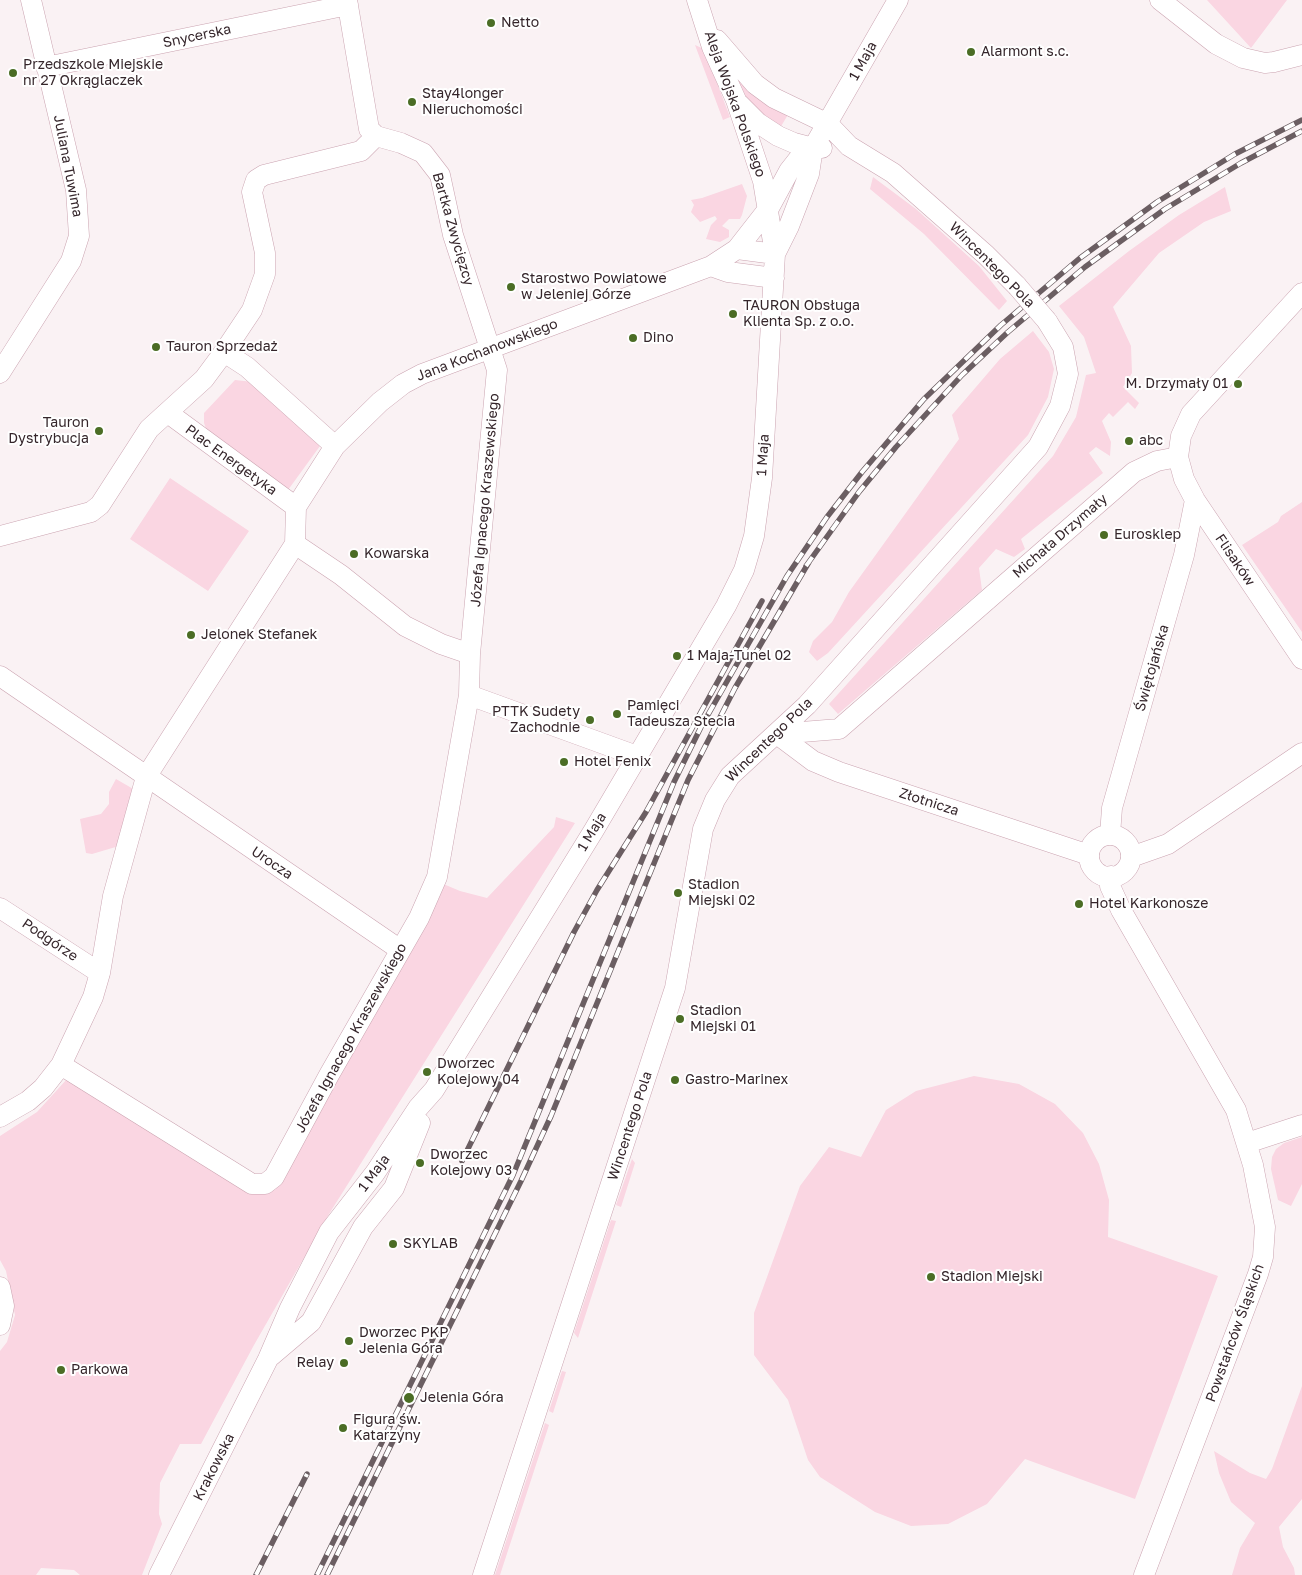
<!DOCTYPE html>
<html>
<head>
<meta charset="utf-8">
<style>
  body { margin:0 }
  canvas { display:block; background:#faf2f4 }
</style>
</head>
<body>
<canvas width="1302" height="1575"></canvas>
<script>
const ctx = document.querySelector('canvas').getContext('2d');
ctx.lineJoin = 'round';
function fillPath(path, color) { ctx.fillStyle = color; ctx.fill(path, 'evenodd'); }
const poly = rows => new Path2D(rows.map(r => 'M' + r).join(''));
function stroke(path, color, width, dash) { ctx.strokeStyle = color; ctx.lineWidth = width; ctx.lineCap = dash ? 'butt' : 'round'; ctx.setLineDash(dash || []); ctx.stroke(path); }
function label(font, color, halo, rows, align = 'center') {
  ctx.font = font + ' "Golos Text",sans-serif'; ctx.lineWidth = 4; ctx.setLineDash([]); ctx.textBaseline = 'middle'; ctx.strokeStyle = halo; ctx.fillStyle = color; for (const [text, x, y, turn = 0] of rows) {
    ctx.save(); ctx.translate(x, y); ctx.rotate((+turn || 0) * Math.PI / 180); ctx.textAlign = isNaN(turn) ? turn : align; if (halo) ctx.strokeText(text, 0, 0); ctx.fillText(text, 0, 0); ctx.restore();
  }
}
fillPath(poly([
  [1207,0,1287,0,1251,48],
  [695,45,704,49,730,117,723,120],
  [737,78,789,113,780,128,748,101,741,90],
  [873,177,916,209,979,266,1007,301,999,310,924,234,870,189],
  [742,184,747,196,742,215,740,219,729,219,722,226,729,230,729,237,720,242,706,239,711,225,717,219,715,216,700,222,691,212,694,205,691,200,702,198],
  [1225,187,1231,211,1204,222,1159,253,1113,307,1131,346,1132,373,1123,387,1139,403,1135,409,1128,402,1113,417,1109,413,1102,421,1111,442,1110,456,1096,447,1089,453,1103,473,1021,539,1025,549,1014,557,996,549,979,568,982,590,838,714,829,704,1053,456,1076,417,1086,375,1096,373,1084,337,1059,306,1129,251,1179,215],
  [1033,331,1049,352,1054,369,1048,397,1028,435,828,653,817,661,809,652,813,641,832,622,849,592,959,439,952,415,1000,359],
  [235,380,253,382,320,446,288,490,209,437,204,423,204,413],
  [170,478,249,531,208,591,130,539],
  [1302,502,1302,632,1242,545,1278,522,1281,516],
  [116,779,135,790,119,846,92,854,86,853,80,819,101,814,109,804,109,792],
  [556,817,575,823,329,1214,254,1345,201,1444,180,1444,160,1483,159,1514,162,1524,142,1575,80,1575,74,1570,41,1568,36,1575,0,1575,0,1351,7,1342,15,1315,6,1271,0,1260,0,1136,37,1112,67,1079,258,1193,275,1190,441,883,460,891,487,898,554,827],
  [974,1076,1019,1084,1055,1104,1083,1133,1099,1164,1109,1200,1108,1237,1218,1276,1135,1499,1025,1459,987,1504,948,1524,911,1526,875,1512,820,1477,808,1460,788,1400,754,1355,754,1313,800,1186,829,1147,861,1157,886,1110,916,1091],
  [1302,1137,1302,1184,1291,1206,1278,1200,1271,1169,1272,1157,1276,1149,1284,1143],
  [632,1159,635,1163,621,1207,616,1205],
  [611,1220,616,1221,578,1338,574,1333],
  [562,1371,566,1372,553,1413,549,1411],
  [1302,1386,1302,1499,1279,1527,1283,1547,1294,1568,1295,1575,1232,1575,1240,1548,1255,1523,1231,1502,1219,1473,1214,1451,1250,1473,1266,1479,1272,1469],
  [545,1423,549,1425,500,1575,495,1575]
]), '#fad6e2');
const minor = poly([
  [1160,0,1216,44,1243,58,1265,63,1274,62,1302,55],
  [717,40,755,84,774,98,828,124,849,146,893,173,986,255,1017,286],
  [46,67,348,5],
  [739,104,758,123,778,136,794,143,813,148,822,148],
  [737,249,775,254],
  [775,254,789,226,809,174,813,148,898,0],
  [711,266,728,272,774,278],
  [1302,293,1191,414,1181,436,1178,457,1184,479,1195,500,1302,659],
  [224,352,247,367,335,446],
  [0,373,71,261,79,236,76,190,31,0],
  [168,413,296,507],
  [0,536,91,512,100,505,149,429,204,379,224,352,252,310,265,274,265,253,252,192,256,180,264,175,361,151,376,136],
  [295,544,341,575,405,626,441,644,470,654],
  [0,676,399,949],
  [469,695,637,756],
  [777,734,839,729,1134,472,1157,461,1178,457],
  [777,734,813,761,839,772,1089,855],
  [1110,835,1112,808,1184,555,1195,500],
  '1089 856a21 21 0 1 1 42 0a21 21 0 1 1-42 0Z',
  [1131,857,1168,844,1302,753],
  [1111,876,1110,886,1121,910,1236,1110,1253,1165,1265,1227,1263,1257,1258,1274,1144,1575],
  [0,908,100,973],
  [61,1065,252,1184,265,1184,274,1177,329,1075,419,918,437,877,469,695,470,654,497,370,453,235,440,175,423,153,401,143,376,136,369,129,347,0],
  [0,1117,28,1101,43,1088,61,1065,93,997,100,973,113,896,146,777,295,544,296,507,335,446,380,402,403,384,422,374,711,266,737,249,769,208,789,171,800,157,813,148],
  [1247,1143,1302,1125],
  [0,1287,4,1306,0,1325],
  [271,1356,311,1322,363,1227,394,1188,420,1123],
  [159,1575,268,1359,290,1308,329,1232,375,1173,418,1108,434,1090,594,830,726,606,744,570,754,536,762,478,775,254,763,181,736,100,712,47,697,0],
  [483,1575,675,988,703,829,715,800,730,776,807,705,1038,447,1060,406,1068,374,1063,347,1047,321]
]);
stroke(minor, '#cba4b1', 21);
stroke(minor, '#fff', 20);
const rail = poly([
  [806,566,859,492,896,447,962,375,1008,332,1085,267,1165,209,1241,163,1302,131],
  [462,1161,574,932,597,890,646,812,762,601],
  [256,1575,307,1474],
  [317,1575,513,1175,674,782,701,727,787,576,827,517,862,472,924,399,1001,325,1080,258,1157,202,1235,154,1302,120],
  [327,1575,521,1181,551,1116,688,780,735,688,809,562]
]);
stroke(rail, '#6b5e62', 5.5);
stroke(rail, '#fff', 4, [11]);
const minorBridge = poly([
  [1017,286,1047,321]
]);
stroke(minorBridge, '#cba4b1', 21, []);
stroke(minorBridge, '#fff', 20);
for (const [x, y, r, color] of [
  [491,23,5,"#4b6d25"],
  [971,52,5,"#4b6d25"],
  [13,73,5,"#4b6d25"],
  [412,102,5,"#4b6d25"],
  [511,287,5,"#4b6d25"],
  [733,314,5,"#4b6d25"],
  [633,338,5,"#4b6d25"],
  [156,347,5,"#4b6d25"],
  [1238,384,5,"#4b6d25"],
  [99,431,5,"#4b6d25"],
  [1129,441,5,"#4b6d25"],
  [1104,535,5,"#4b6d25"],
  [354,554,5,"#4b6d25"],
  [191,635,5,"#4b6d25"],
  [677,656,5,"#4b6d25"],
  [617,714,5,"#4b6d25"],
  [590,720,5,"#4b6d25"],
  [564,762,5,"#4b6d25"],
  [678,893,5,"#4b6d25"],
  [1079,904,5,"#4b6d25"],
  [680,1019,5,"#4b6d25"],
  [427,1072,5,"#4b6d25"],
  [675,1080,5,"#4b6d25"],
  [420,1163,5,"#4b6d25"],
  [393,1244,5,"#4b6d25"],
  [931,1277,5,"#4b6d25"],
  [349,1341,5,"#4b6d25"],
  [344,1363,5,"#4b6d25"],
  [61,1370,5,"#4b6d25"],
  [409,1398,6,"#4b6d25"],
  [343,1428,5,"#4b6d25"]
]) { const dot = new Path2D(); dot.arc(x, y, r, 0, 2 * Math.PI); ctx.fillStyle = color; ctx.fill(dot); stroke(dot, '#fff', 2); }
label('14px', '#35262b', '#fff', [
  ["Netto",501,23],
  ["Alarmont s.c.",981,52],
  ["Przedszkole Miejskie",23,65],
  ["nr 27 Okrąglaczek",23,81],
  ["Stay4longer",422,94],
  ["Nieruchomości",422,110],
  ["Starostwo Powiatowe",521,279],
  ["w Jeleniej Górze",521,295],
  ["TAURON Obsługa",743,306],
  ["Klienta Sp. z o.o.",743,322],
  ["Dino",643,338],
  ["Tauron Sprzedaż",166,347],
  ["M. Drzymały 01",1228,384,"right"],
  ["Tauron",89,423,"right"],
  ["Dystrybucja",89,439,"right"],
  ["abc",1139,441],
  ["Eurosklep",1114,535],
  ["Kowarska",364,554],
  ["Jelonek Stefanek",201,635],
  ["1 Maja-Tunel 02",687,656],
  ["Pamięci",627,706],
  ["Tadeusza Stecia",627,722],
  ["PTTK Sudety",580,712,"right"],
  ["Zachodnie",580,728,"right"],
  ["Hotel Fenix",574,762],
  ["Stadion",688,885],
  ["Miejski 02",688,901],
  ["Hotel Karkonosze",1089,904],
  ["Stadion",690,1011],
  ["Miejski 01",690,1027],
  ["Dworzec",437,1064],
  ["Kolejowy 04",437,1080],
  ["Gastro-Marinex",685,1080],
  ["Dworzec",430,1155],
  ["Kolejowy 03",430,1171],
  ["SKYLAB",403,1244],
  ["Stadion Miejski",941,1277],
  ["Dworzec PKP",359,1333],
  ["Jelenia Góra",359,1349],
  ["Relay",334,1363,"right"],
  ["Parkowa",71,1370],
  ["Jelenia Góra",420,1398],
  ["Figura św.",353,1420],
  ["Katarzyny",353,1436]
], 'left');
label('14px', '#35262b', '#fff', [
  ["Snycerska",197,36,-12],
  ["1 Maja",863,61,-61],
  ["Aleja Wojska Polskiego",735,104,70],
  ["Juliana Tuwima",68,166,79],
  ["Bartka Zwycięzcy",453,229,74],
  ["Wincentego Pola",992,265,45],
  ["Jana Kochanowskiego",487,350,-21],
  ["1 Maja",763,455,-86],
  ["Plac Energetyka",231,460,36],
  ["Józefa Ignacego Kraszewskiego",485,500,-85],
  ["Michała Drzymały",1060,536,-41],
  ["Flisaków",1235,560,56],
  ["Świętojańska",1152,668,-74],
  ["Wincentego Pola",769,740,-44],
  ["Złotnicza",929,802,18],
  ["1 Maja",592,832,-59],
  ["Urocza",272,863,34],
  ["Podgórze",50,940,34],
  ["Józefa Ignacego Kraszewskiego",351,1038,-61],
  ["Wincentego Pola",630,1126,-72],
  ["1 Maja",374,1173,-53],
  ["Powstańców Śląskich",1235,1333,-70],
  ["Krakowska",214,1467,-63]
]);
</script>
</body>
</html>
